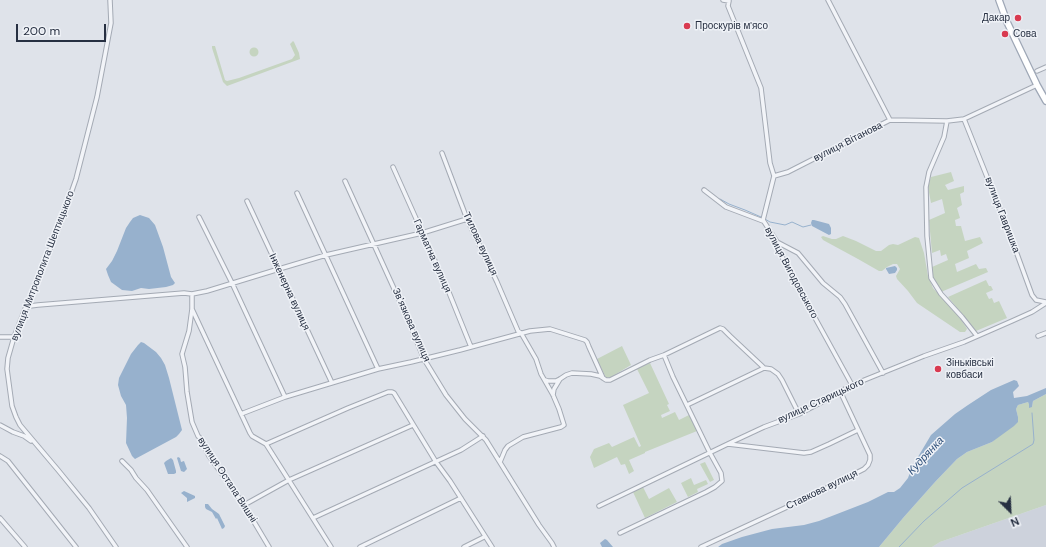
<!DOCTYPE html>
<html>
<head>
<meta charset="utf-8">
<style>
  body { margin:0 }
  #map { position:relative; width:1046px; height:547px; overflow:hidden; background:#dfe3ea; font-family:"DM Sans",sans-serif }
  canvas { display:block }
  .north { position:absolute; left:990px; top:491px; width:40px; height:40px; -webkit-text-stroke:3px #eff2f7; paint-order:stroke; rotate:156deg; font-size:11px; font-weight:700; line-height:16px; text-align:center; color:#273042 }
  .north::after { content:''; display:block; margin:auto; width:14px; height:18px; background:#273042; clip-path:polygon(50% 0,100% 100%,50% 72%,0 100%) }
  .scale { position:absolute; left:16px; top:24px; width:90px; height:18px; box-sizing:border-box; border:2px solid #273042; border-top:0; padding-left:5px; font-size:12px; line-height:14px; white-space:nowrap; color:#273042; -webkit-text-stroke:3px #eff2f7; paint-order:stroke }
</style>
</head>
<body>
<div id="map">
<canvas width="1046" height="547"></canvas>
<div class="north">N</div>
<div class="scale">200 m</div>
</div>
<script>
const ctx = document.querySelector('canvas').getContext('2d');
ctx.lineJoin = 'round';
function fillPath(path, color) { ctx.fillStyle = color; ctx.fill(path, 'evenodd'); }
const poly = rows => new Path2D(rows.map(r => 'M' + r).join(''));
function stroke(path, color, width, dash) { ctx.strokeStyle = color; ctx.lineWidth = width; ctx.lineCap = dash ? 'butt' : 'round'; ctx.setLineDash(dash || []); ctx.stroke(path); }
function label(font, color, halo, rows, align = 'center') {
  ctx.font = font + ' "DM Sans",sans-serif'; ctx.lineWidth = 3; ctx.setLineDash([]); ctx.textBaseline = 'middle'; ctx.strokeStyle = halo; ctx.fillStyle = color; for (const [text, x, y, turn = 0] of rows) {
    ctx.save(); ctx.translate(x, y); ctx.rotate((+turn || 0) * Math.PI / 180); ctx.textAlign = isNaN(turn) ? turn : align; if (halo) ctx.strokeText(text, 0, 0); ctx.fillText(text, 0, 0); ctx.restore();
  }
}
fillPath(poly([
  [1046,505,1046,547,932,547,940,542]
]), '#cdd2dc');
fillPath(poly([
  [293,41,294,42,299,53,300,59,227,86,223,82,212,48,212,46,215,46,225,80,227,81,239,78,292,59,295,55,290,44],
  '249.5 52a4.5 4.5 0 1 1 9 0a4.5 4.5 0 1 1-9 0Z',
  [951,172,954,181,945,185,948,190,964,186,964,192,960,194,962,205,957,208,960,218,955,220,956,226,961,226,965,241,980,237,983,243,967,251,969,258,955,264,957,272,976,264,979,269,986,268,988,272,941,292,932,278,932,267,948,260,946,254,941,256,940,250,932,253,929,220,945,213,942,199,931,203,928,187,931,177],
  [823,236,832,239,836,239,843,236,856,241,876,251,881,251,889,245,893,244,898,245,915,237,919,238,924,253,928,276,931,283,933,288,957,314,966,327,967,329,965,332,960,332,917,303,908,291,897,279,896,276,900,269,897,264,893,264,887,267,882,271,879,271,858,259,823,240,821,237],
  [986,280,989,286,991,286,993,290,986,293,989,299,992,298,994,303,999,301,1007,318,976,331,948,297],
  [622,346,631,365,611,377,606,378,597,359],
  [650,363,669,404,667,405,670,411,661,415,662,418,675,412,679,420,689,415,697,431,645,452,645,453,629,460,634,471,629,474,625,464,621,465,617,457,594,468,590,457,594,449,609,443,612,447,634,437,639,447,641,446,623,405,649,393,637,369],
  [1046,394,1046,505,940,542,932,547,879,547,903,518,935,482,957,459,967,452,992,442,1018,417,1016,409,1018,405,1028,402,1032,407,1033,401],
  [705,462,714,480,710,482,700,464],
  [691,478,694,485,706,480,708,484,697,489,698,492,688,497,681,483],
  [643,487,649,499,669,488,677,502,645,518,633,492]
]), '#c5d4c0');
fillPath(poly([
  [140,215,149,218,155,225,163,247,171,277,175,283,173,285,166,287,149,289,141,288,132,291,122,290,111,282,108,275,106,269,112,261,117,251,126,228,130,222,133,218],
  [812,220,814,220,829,224,831,228,831,234,829,235,812,226,811,223],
  [895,266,897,268,897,270,895,273,889,274,886,269,886,268],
  [141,342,144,343,156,352,161,358,165,365,169,378,182,430,179,434,176,437,135,459,132,456,126,443,127,418,126,405,121,396,118,385,119,378,131,354,138,345],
  [1014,380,1017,381,1019,386,1013,392,1014,398,1027,396,1046,388,1046,394,1033,401,1032,407,1029,408,1029,404,1028,402,1018,405,1016,409,1018,417,1018,422,1014,426,992,442,967,452,957,459,935,482,903,518,879,547,718,547,722,544,742,537,772,529,804,525,819,521,868,502,888,492,894,492,900,488,908,478,912,467,931,435,955,414,968,405,991,390],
  [178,457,180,458,181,462,184,461,187,469,184,472,181,471,177,458],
  [171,458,173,460,176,471,176,473,174,474,168,474,164,463,166,461],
  [184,491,195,496,195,498,187,502,187,498,181,493],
  [205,504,208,504,212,509,219,514,225,526,224,528,222,529,217,518,216,519,212,512,206,509,205,507],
  [605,539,607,540,613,547,602,547,600,543]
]), '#97b1cd');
stroke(poly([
  [720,199,729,204,745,210,761,217],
  [765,219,770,222,785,225,792,222,803,227,811,225],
  [899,547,924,521,962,488,1033,444,1034,440,1032,413]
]), '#97b1cd', 1);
const minor = poly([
  [110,0,111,23,105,55,97,97,76,179,58,230,25,309,14,337,8,358,7,369,12,406,16,417,20,425,58,470,89,508,116,547],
  [723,0,729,1,728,6,761,88,770,163,774,176,763,220,777,242,798,253,823,283,840,297,845,304,883,373],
  [828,0,890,120],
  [1037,71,1046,67],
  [964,119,1009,232,1032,295,1036,300,1046,302],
  [947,121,944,137,929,172,926,187,927,236,931,278,941,294,962,317,977,336],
  [442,153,467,219,497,282,518,331,521,333,536,359,541,374,553,395,559,409,564,425,561,427,523,437,508,446,505,450,500,462],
  [393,167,448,290,471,347],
  [774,176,788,172,890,120,947,121,964,119,1037,85],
  [345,181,406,315,424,359,446,395,465,419,486,440,539,525,552,543,554,547],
  [704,190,726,207,763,221],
  [297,193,378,369],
  [247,201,332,383],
  [199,217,232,283,285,397],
  [774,240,787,267,852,385],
  [192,294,192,309,189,331,182,354,185,367,187,392,192,422,198,436,201,439,209,456,244,505,269,547],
  [25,309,30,306,38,305,184,293,192,294,207,291,279,269,326,255,422,233,467,219],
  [192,309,250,433,252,436,266,444,331,547],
  [1038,336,1046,333],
  [0,337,14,337],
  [545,380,548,381,556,381,560,379,566,375,572,373,591,374,600,376,606,380,610,380,650,360,664,355,720,328,723,329,730,336,761,365,764,368,771,369,778,374,782,380,799,414],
  [553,395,554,389,560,379],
  [687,405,764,368],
  [241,414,285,397,378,369,411,362,460,350,530,331,550,329,585,340,587,342,589,347,603,378],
  [0,425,13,432,24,436,31,441],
  [266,444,348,408,388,392,392,392,394,393,436,462,450,481,492,547],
  [728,444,804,453,811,452,829,444,858,430],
  [0,456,8,461,76,547],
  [122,461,131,470,136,478,147,490,187,547],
  [244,505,289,480,413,425],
  [599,506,734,441,764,427,799,414,820,403,852,385,924,356,964,342,1012,321,1032,312,1046,303],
  [0,518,25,547],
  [313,518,461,450,483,436],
  [620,533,706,492,715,487,722,481,721,473,710,453,673,377,664,355],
  [360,547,461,498],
  [464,547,484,537],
  [701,547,813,495,864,469,868,465,870,460,870,455,840,391]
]);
const primary = poly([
  [999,0,1007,22,1037,85,1046,101]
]);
stroke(minor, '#a4aab4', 5.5);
stroke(primary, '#9ea7b6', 8);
stroke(minor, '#f2f4f8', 3.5);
stroke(primary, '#fff', 5.5);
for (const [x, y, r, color] of [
  [1018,18,4,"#d93a50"],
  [687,26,4,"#d93a50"],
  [1005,34,4,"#d93a50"],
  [938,369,4,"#d93a50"]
]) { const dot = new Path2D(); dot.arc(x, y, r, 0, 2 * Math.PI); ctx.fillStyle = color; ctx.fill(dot); stroke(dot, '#eff2f7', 1.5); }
label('10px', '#273042', '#eff2f7', [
  ["Дакар",1010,18,"right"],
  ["Проскурів м'ясо",695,26],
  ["Сова",1013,34],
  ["Зіньківські",946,363],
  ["ковбаси",946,375]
], 'left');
label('10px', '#273042', '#eff2f7', [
  ["вулиця Вітанова",848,142,-27],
  ["вулиця Гавришка",1002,215,69],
  ["Тилова вулиця",480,244,65],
  ["Гарматна вулиця",432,256,66],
  ["вулиця Митрополита Шептицького",43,266,-69],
  ["вулиця Вигодовського",791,273,62],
  ["Інженерна вулиця",289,292,65],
  ["Звʼязкова вулиця",411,325,66],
  ["вулиця Старицького",821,401,-25],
  ["вулиця Остапа Вишні",227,480,57],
  ["Ставкова вулиця",822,490,-26]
]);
label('italic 11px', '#2e4f79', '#eff2f7', [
  ["Кудрянка",926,456,-47]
]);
</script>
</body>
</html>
